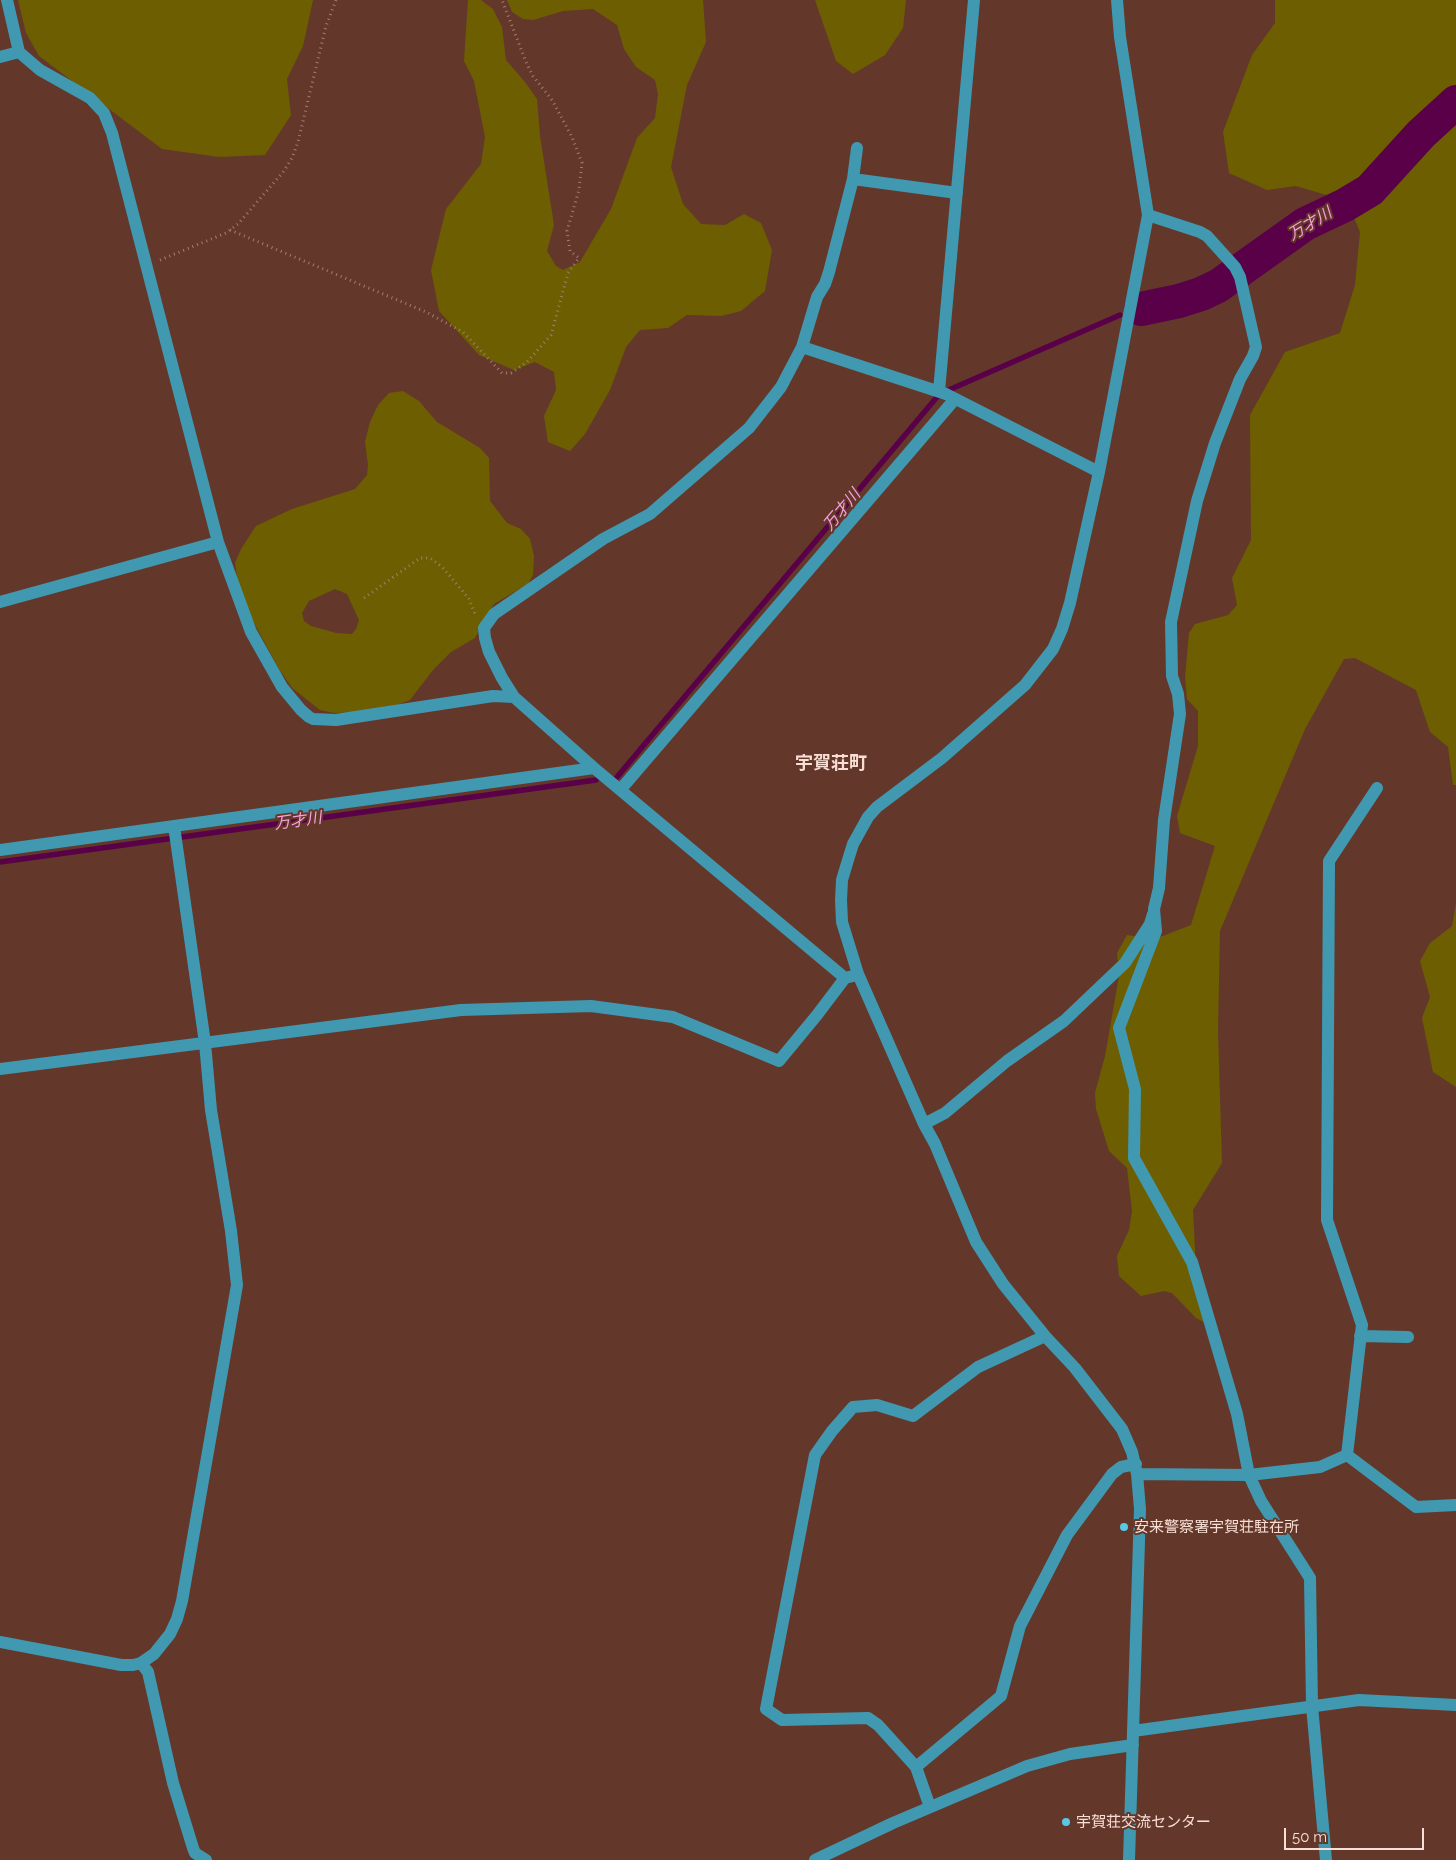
<!DOCTYPE html>
<html>
<head>
<meta charset="utf-8">
<style>
  body { margin:0 }
  #map { position:relative; width:1456px; height:1860px; overflow:hidden; background:#63382a; font-family:Raleway,sans-serif }
  canvas { display:block }
  .scale { position:absolute; left:1284px; top:1828px; width:140px; height:22px; box-sizing:border-box; border:2px solid #f9ded5; border-top:0; padding-left:6px; font-size:15px; line-height:18px; white-space:nowrap; color:#f9ded5; -webkit-text-stroke:4px #63382a; paint-order:stroke }
</style>
</head>
<body>
<div id="map">
<canvas width="1456" height="1860"></canvas>
<div class="scale">50 m</div>
</div>
<script>
const ctx = document.querySelector('canvas').getContext('2d');
ctx.lineJoin = 'round';
function fillPath(path, color) { ctx.fillStyle = color; ctx.fill(path, 'evenodd'); }
const poly = rows => new Path2D(rows.map(r => 'M' + r).join(''));
function stroke(path, color, width, dash) { ctx.strokeStyle = color; ctx.lineWidth = width; ctx.lineCap = dash ? 'butt' : 'round'; ctx.setLineDash(dash || []); ctx.stroke(path); }
function label(font, color, halo, rows, align = 'center') {
  ctx.font = font + ' Raleway,"Noto Sans JP",sans-serif'; ctx.lineWidth = 4; ctx.setLineDash([]); ctx.textBaseline = 'middle'; ctx.strokeStyle = halo; ctx.fillStyle = color; for (const [text, x, y, turn = 0] of rows) {
    ctx.save(); ctx.translate(x, y); ctx.rotate((+turn || 0) * Math.PI / 180); ctx.textAlign = isNaN(turn) ? turn : align; if (halo) ctx.strokeText(text, 0, 0); ctx.fillText(text, 0, 0); ctx.restore();
  }
}
fillPath(poly([
  [18,0,313,0,303,46,287,79,291,115,265,155,219,157,162,149,39,56,26,33],
  [468,0,481,0,493,9,502,27,506,60,525,82,537,99,540,136,554,225,547,251,556,266,563,270,580,262,594,238,611,209,637,138,655,118,658,94,655,80,636,67,624,49,617,25,593,9,563,11,533,20,523,19,512,12,507,0,703,0,706,42,687,85,671,167,683,204,701,224,725,225,744,214,761,223,772,250,765,291,741,311,721,316,687,315,668,328,640,330,626,347,610,390,585,434,570,451,548,442,544,416,556,390,554,372,535,362,514,370,479,355,439,311,431,270,446,209,481,164,485,137,474,81,464,61],
  [815,0,906,0,903,28,885,55,853,74,836,61],
  [1275,0,1456,0,1456,785,1453,785,1448,747,1430,732,1416,690,1355,658,1344,659,1305,729,1220,931,1218,1031,1222,1163,1193,1210,1197,1288,1204,1322,1196,1318,1172,1293,1164,1291,1141,1296,1119,1276,1117,1256,1129,1230,1132,1211,1127,1168,1109,1151,1096,1109,1095,1093,1105,1056,1119,976,1117,953,1127,935,1155,939,1191,925,1215,846,1180,833,1177,816,1198,746,1198,711,1187,699,1185,677,1189,633,1195,624,1228,615,1237,605,1232,578,1251,540,1250,415,1285,352,1340,333,1355,285,1360,232,1347,201,1296,186,1267,190,1229,173,1223,132,1252,55,1275,23],
  [403,391,419,401,437,422,480,448,489,458,490,501,507,523,521,529,530,539,534,556,533,575,528,584,494,604,475,638,451,652,433,670,410,700,392,707,360,712,334,713,320,710,292,688,279,669,247,610,238,583,235,563,241,549,256,526,292,509,355,489,367,475,368,465,365,442,370,422,378,405,389,393],
  [335,589,347,594,359,620,356,629,352,634,336,633,311,626,304,621,302,613,309,601],
  [1456,903,1456,1087,1433,1072,1422,1018,1430,997,1420,961,1430,943,1452,926]
]), '#6d5e02');
stroke(poly([
  [617,777,937,397,951,389,1120,315],
  [0,862,596,780]
]), '#590049', 5.5);
stroke(poly([
  [1141,309,1179,301,1201,294,1218,286,1305,224,1345,205,1370,190,1421,134,1456,102]
]), '#590049', 34);
stroke(poly([
  [230,230,426,312,463,332,502,373,511,373,527,362,551,335,568,273,579,258,570,251,567,231,579,190,582,163,572,137,552,100,533,76,526,62,502,0],
  [160,260,226,233,238,224,284,171,292,158,298,142,326,26,336,0],
  [364,598,420,558,430,558,441,566,450,576,469,599,475,614]
]), '#a27e72', 3, [1, 4]);
stroke(poly([
  [7,0,19,52,40,70,90,98,104,113,112,133,218,542,251,632,282,687,301,710,309,717,313,719,336,720,493,696,514,697,594,768,845,978],
  [1117,0,1120,37,1148,215,1099,472,1070,603,1062,629,1053,649,1025,685,942,758,877,807,868,817,853,844,848,860,842,880,841,900,842,922,858,974,924,1124,935,1144,976,1242,1003,1284,1045,1336,1075,1368,1122,1429,1132,1452,1137,1474,1140,1509,1129,1860],
  [0,57,19,52],
  [853,179,857,148],
  [957,193,853,179,829,272,825,284,817,297,802,347,946,394,1099,472],
  [1148,215,1200,232,1207,236,1235,267,1240,277,1256,347,1253,356,1240,379,1215,443,1197,501,1171,622,1172,676,1178,694,1180,714,1164,820,1159,888,1154,909,1156,931,1119,1028,1135,1089,1134,1158,1192,1262,1237,1414,1249,1475,1320,1467,1347,1455,1416,1507,1456,1505],
  [939,391,974,0],
  [0,602,218,542],
  [514,697,502,678,489,652,485,638,484,628,494,614,603,539,650,514,749,428,781,387,802,347],
  [621,789,955,399],
  [0,850,594,768],
  [0,1069,461,1010,591,1006,673,1017,779,1061,817,1015,845,978,853,976],
  [924,1124,945,1113,1007,1061,1064,1021,1125,963,1150,924,1153,914],
  [1360,1336,1408,1337],
  [1347,1455,1362,1325,1327,1220,1329,861,1377,788],
  [1137,1474,1249,1475,1261,1501,1310,1578,1312,1706,1326,1860],
  [0,1642,121,1665,133,1665,141,1663,154,1654,170,1634,177,1619,182,1601,237,1285,231,1231,211,1110,205,1043,174,826],
  [141,1663,148,1672,173,1783,193,1848,195,1853,206,1860],
  [1133,1731,1359,1700,1456,1705],
  [916,1767,1001,1696,1020,1626,1067,1535,1112,1474,1121,1467,1136,1464],
  [930,1807,916,1767,878,1725,868,1718,782,1720,766,1709,815,1455,832,1431,853,1407,877,1405,913,1416,978,1367,1045,1336],
  [815,1860,893,1823,1027,1766,1070,1754,1133,1745]
]), '#4199b1', 12);
for (const [x, y, r, color] of [
  [1124,1527,5,"#5ac8e5"],
  [1066,1822,5,"#5ac8e5"]
]) { const dot = new Path2D(); dot.arc(x, y, r, 0, 2 * Math.PI); ctx.fillStyle = color; ctx.fill(dot); stroke(dot, '#63382a', 2); }
label('15px', '#f9ded5', '#63382a', [
  ["安来警察署宇賀荘駐在所",1134,1527],
  ["宇賀荘交流センター",1076,1822]
], 'left');
label('italic 16px', '#fc9fe1', '#63382a', [
  ["万才川",1310,224,-31],
  ["万才川",842,510,-50],
  ["万才川",298,821,-8]
]);
label('bold 18px', '#f9ded5', '#63382a', [
  ["宇賀荘町",831,764]
]);
</script>
</body>
</html>
